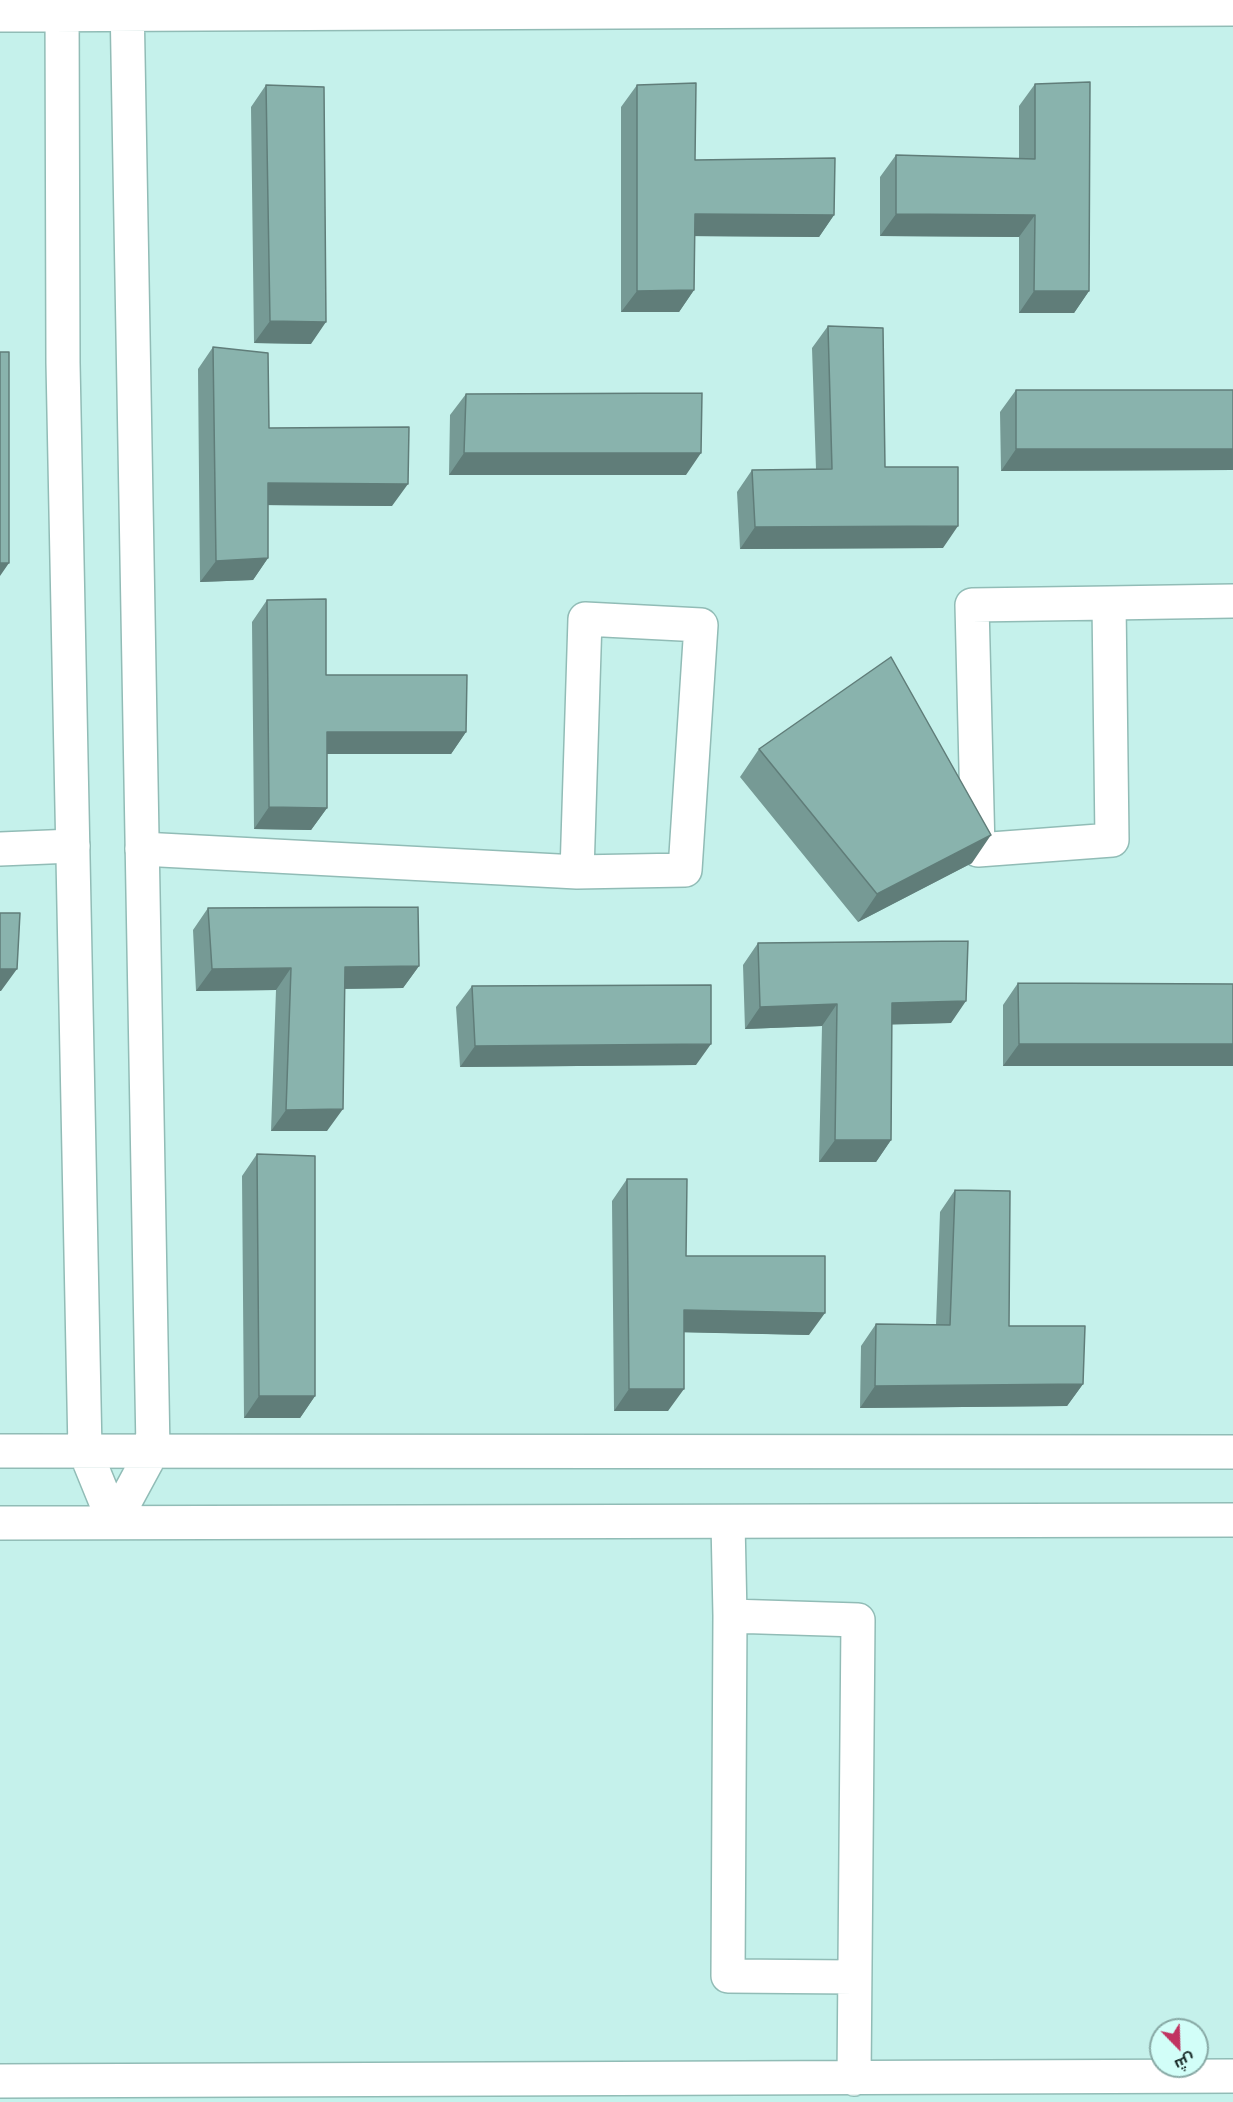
<!DOCTYPE html>
<html>
<head>
<meta charset="utf-8">
<style>
  body { margin:0 }
  #map { position:relative; width:1233px; height:2102px; overflow:hidden; background:#c5f1eb; font-family:Lato,Cairo,sans-serif }
  canvas { display:block }
  .north { position:absolute; left:1149px; top:2018px; width:60px; height:60px; box-sizing:border-box; background:#d2fef8; border:2px solid #88a9a5; border-radius:50%; rotate:157deg; font-size:16px; font-weight:700; line-height:24px; text-align:center; color:#192a28 }
  .north::after { content:''; display:block; margin:auto; width:21px; height:27px; background:#c13361; clip-path:polygon(50% 0,100% 100%,50% 72%,0 100%) }
</style>
</head>
<body>
<div id="map">
<canvas width="1233" height="2102"></canvas>
<div class="north">ش</div>
</div>
<script>
const ctx = document.querySelector('canvas').getContext('2d');
ctx.lineJoin = 'round';
const poly = rows => new Path2D(rows.map(r => 'M' + r).join(''));
function stroke(path, color, width, dash) { ctx.strokeStyle = color; ctx.lineWidth = width; ctx.lineCap = dash ? 'butt' : 'round'; ctx.setLineDash(dash || []); ctx.stroke(path); }
function fillPath(path, color) { ctx.fillStyle = color; ctx.fill(path, 'evenodd'); }
const minor = poly([
  [1109,603,1112,840,978,850,972,605,1109,603,1233,601],
  [0,849,73,846],
  [142,849,577,872,685,870,701,625,585,619,577,872],
  [728,1522,730,1616,728,1976,854,1977],
  [730,1616,858,1620,854,2079],
  [0,2081,1233,2076]
]);
const major = poly([
  [62,0,63,363,85,1451,114,1522],
  [0,15,1233,9],
  [0,1451,1233,1452],
  [114,1522,153,1450,127,0],
  [0,1523,1233,1520]
]);
stroke(minor, '#91bcb6', 36);
stroke(major, '#91bcb6', 36);
stroke(minor, '#fff', 33);
stroke(major, '#fff', 33);
fillPath(poly([
  [1035,84,1089,291,1074,313,1019,313,1019,237,880,236,880,177,896,155,1019,159,1019,106],
  [266,85,311,344,254,343,251,107],
  [637,85,695,160,834,215,819,237,695,236,694,290,679,312,621,312,621,107],
  [828,326,885,467,943,548,740,549,737,492,752,470,816,469,812,348],
  [213,347,269,428,392,506,268,505,268,558,253,580,200,582,198,369],
  [1016,390,1233,390,1233,470,1001,471,1000,412],
  [466,394,686,475,449,475,450,415],
  [267,600,326,675,466,732,451,754,327,754,327,808,311,830,254,829,252,622],
  [759,749,972,863,858,922,740,777],
  [208,908,419,966,403,988,344,989,327,1131,271,1131,276,990,196,991,193,930],
  [758,943,951,1023,892,1024,891,1140,876,1162,819,1162,822,1026,745,1029,743,965],
  [1018,983,1233,984,1233,1066,1003,1066,1003,1005],
  [472,986,696,1065,460,1067,456,1007],
  [257,1154,315,1396,300,1418,244,1418,242,1176],
  [627,1179,686,1256,809,1335,684,1332,668,1411,614,1411,612,1201],
  [955,1190,1009,1326,1083,1384,1067,1406,860,1408,861,1346,876,1324,936,1325,940,1212]
]), '#769a95');
fillPath(poly([
  [695,214,834,215,819,237,680,236],
  [896,214,1035,215,1019,237,880,236],
  [694,290,679,312,621,312,637,291],
  [1034,291,1089,291,1074,313,1019,313],
  [270,321,326,322,311,344,254,343],
  [1016,449,1233,449,1233,470,1001,471],
  [464,453,701,453,686,475,449,475],
  [268,483,408,484,392,506,253,505],
  [958,526,943,548,740,549,755,527],
  [268,558,253,580,200,582,216,561],
  [0,563,9,563,0,576],
  [327,732,466,732,451,754,312,754],
  [269,807,327,808,311,830,254,829],
  [991,835,972,863,858,922,877,894],
  [419,966,403,988,329,989,345,967],
  [291,968,276,990,196,991,212,969],
  [0,969,17,969,1,991,0,991],
  [966,1001,951,1023,877,1025,892,1003],
  [837,1004,822,1026,745,1029,760,1007],
  [711,1044,696,1065,460,1067,475,1046],
  [1019,1044,1233,1044,1233,1066,1003,1066],
  [343,1109,327,1131,271,1131,286,1110],
  [835,1140,891,1140,876,1162,819,1162],
  [684,1310,825,1313,809,1335,669,1332],
  [1083,1384,1067,1406,860,1408,875,1386],
  [629,1389,684,1389,668,1411,614,1411],
  [259,1396,315,1396,300,1418,244,1418]
]), '#607d79');
const building = poly([
  [1090,82,1089,291,1034,291,1035,215,896,214,896,155,1035,159,1035,84,1090,82],
  [696,83,695,160,835,158,834,215,695,214,694,290,637,291,637,85,696,83],
  [266,85,324,87,326,322,270,321,266,85],
  [828,326,883,328,885,467,958,467,958,526,755,527,752,470,832,469,828,326],
  [213,347,268,353,269,428,409,427,408,484,268,483,268,558,216,561,213,347],
  [0,352,9,352,9,563,0,563,0,352],
  [1016,390,1233,390,1233,449,1016,449,1016,390],
  [702,393,701,453,464,453,466,394,702,393],
  [326,599,326,675,467,675,466,732,327,732,327,808,269,807,267,600,326,599],
  [891,657,991,835,877,894,759,749,891,657],
  [418,907,419,966,345,967,343,1109,286,1110,291,968,212,969,208,908,418,907],
  [0,913,20,913,17,969,0,969,0,913],
  [968,941,966,1001,892,1003,891,1140,835,1140,837,1004,760,1007,758,943,968,941],
  [1018,983,1233,984,1233,1044,1019,1044,1018,983],
  [711,985,711,1044,475,1046,472,986,711,985],
  [257,1154,315,1156,315,1396,259,1396,257,1154],
  [627,1179,687,1179,686,1256,825,1256,825,1313,684,1310,684,1389,629,1389,627,1179],
  [955,1190,1010,1191,1009,1326,1085,1326,1083,1384,875,1386,876,1324,950,1325,955,1190]
]);
fillPath(building, '#89b3ad');
stroke(building, '#607d79', 1.5);
</script>
</body>
</html>
